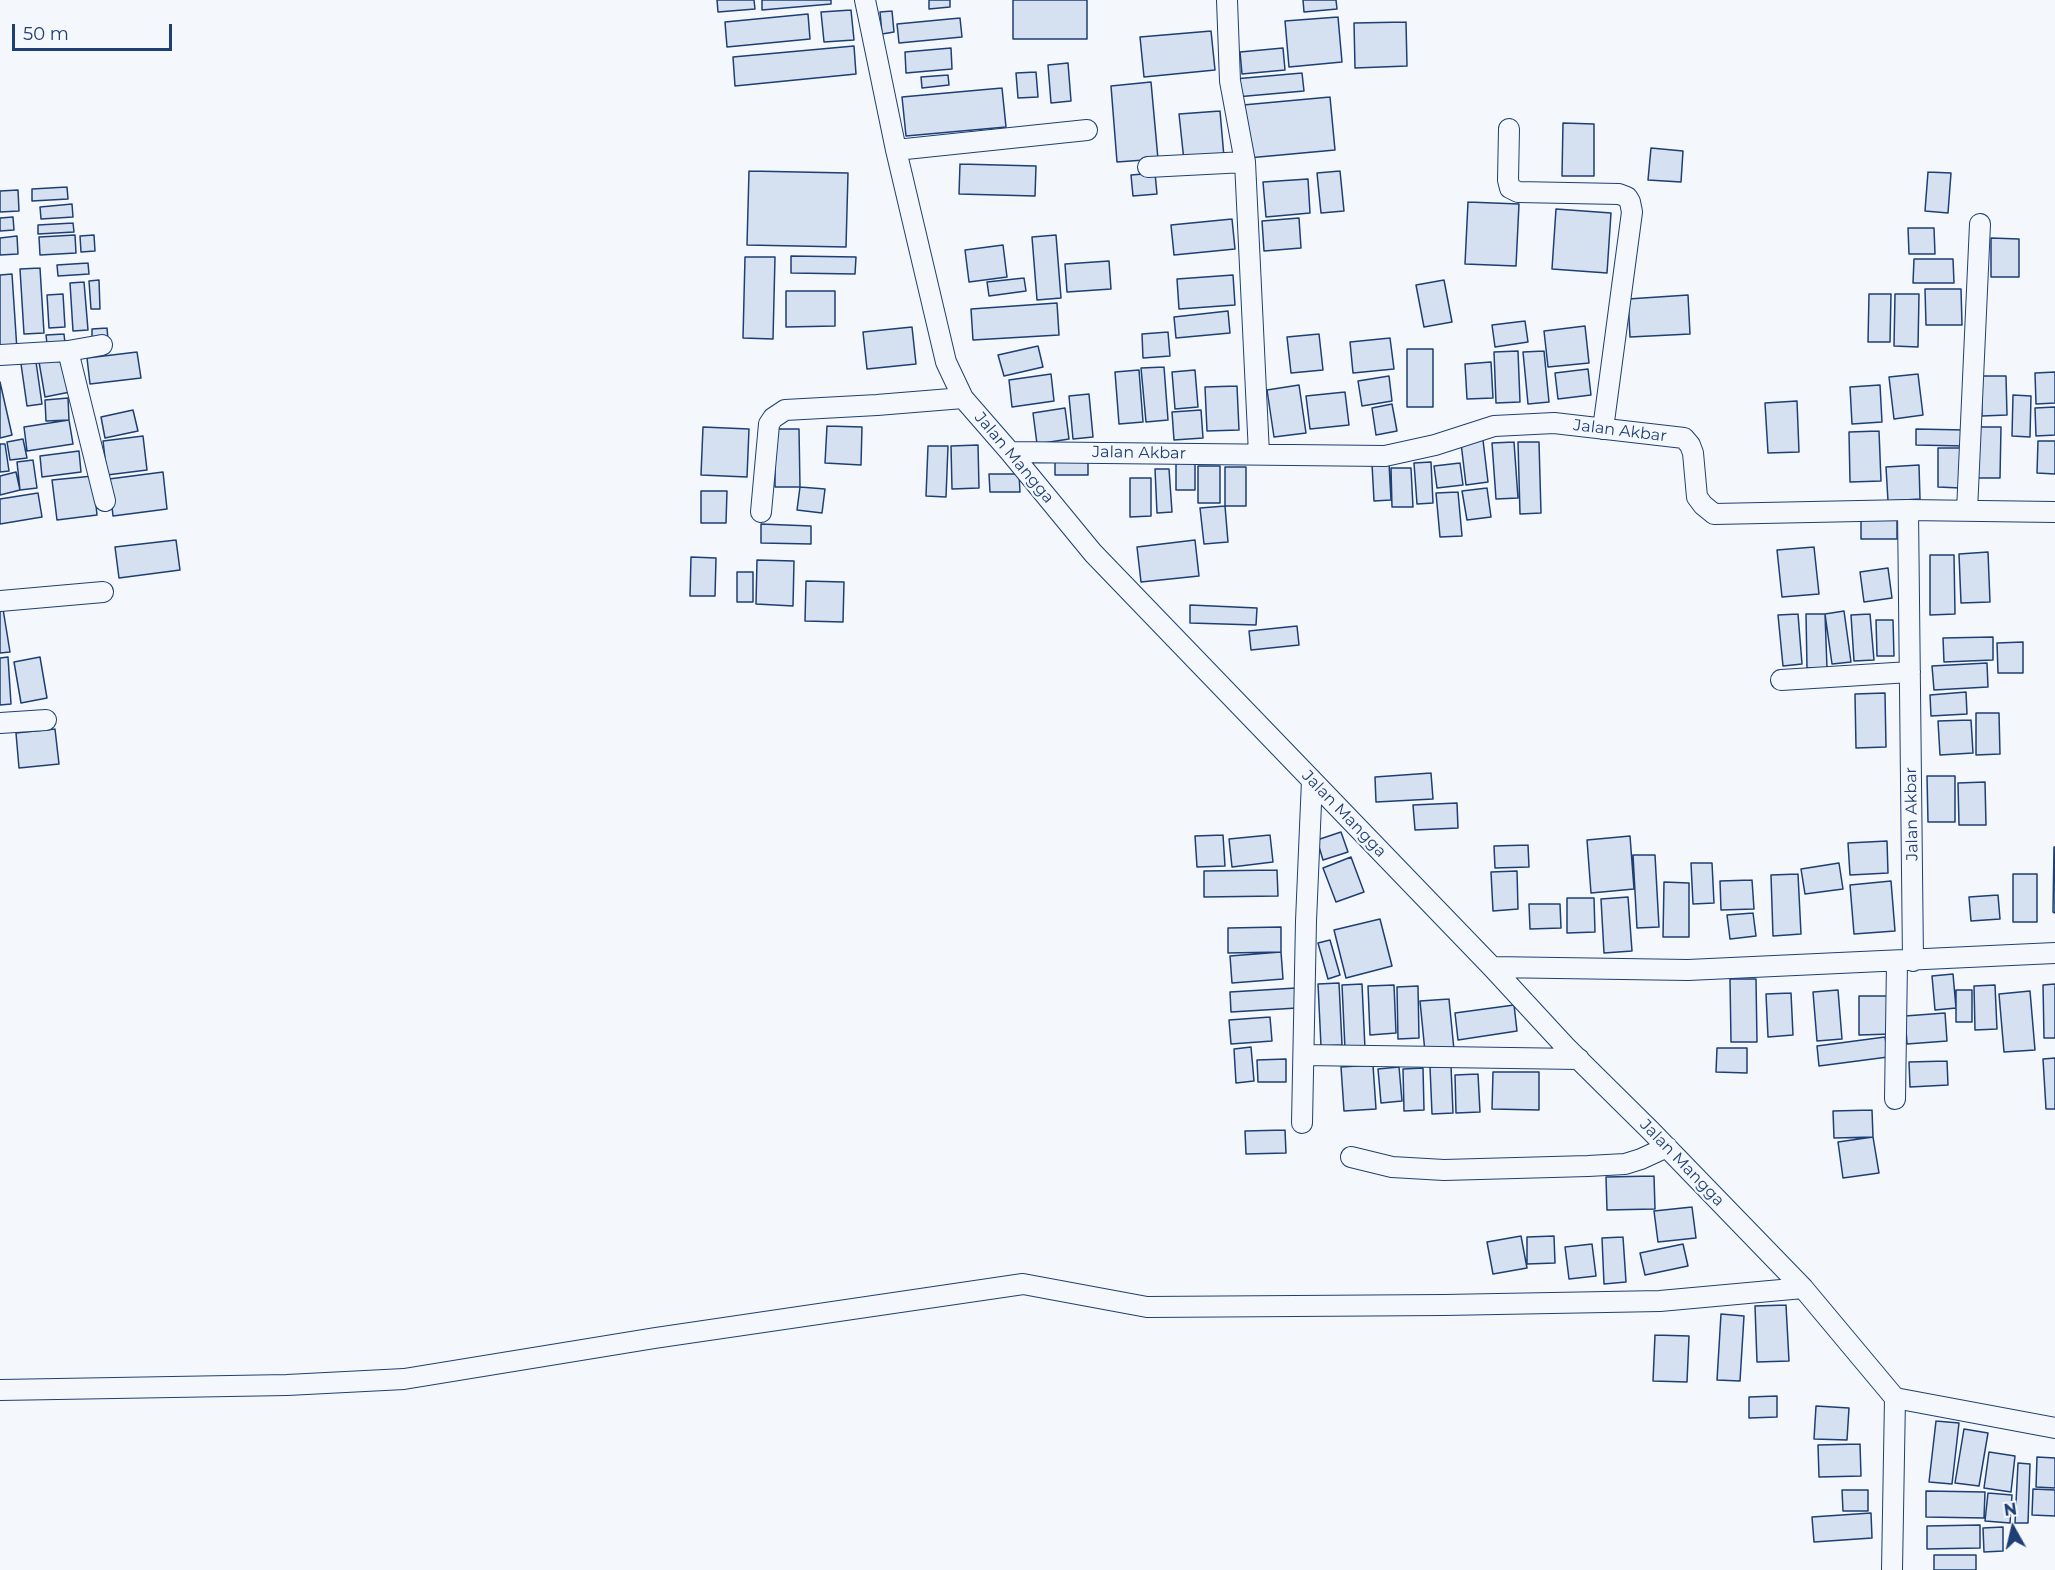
<!DOCTYPE html>
<html>
<head>
<meta charset="utf-8">
<style>
  body { margin:0 }
  #map { position:relative; width:2055px; height:1570px; overflow:hidden; background:#f4f7fb; font-family:Montserrat,sans-serif }
  canvas { display:block }
  .north { position:absolute; left:1983px; top:1498px; width:60px; height:60px; -webkit-text-stroke:4px #f4f7fb; paint-order:stroke; rotate:352deg; font-size:16px; font-weight:700; line-height:24px; text-align:center; color:#1d3f73 }
  .north::after { content:''; display:block; margin:auto; width:21px; height:27px; background:#1d3f73; clip-path:polygon(50% 0,100% 100%,50% 72%,0 100%) }
  .scale { position:absolute; left:12px; top:24px; width:160px; height:27px; box-sizing:border-box; border:3px solid #1d3f73; border-top:0; padding-left:8px; font-size:18px; line-height:21px; white-space:nowrap; color:#1d3f73; -webkit-text-stroke:4px #f4f7fb; paint-order:stroke }
</style>
</head>
<body>
<div id="map">
<canvas width="2055" height="1570"></canvas>
<div class="north">N</div>
<div class="scale">50 m</div>
</div>
<script>
const ctx = document.querySelector('canvas').getContext('2d');
ctx.lineJoin = 'round';
function fillPath(path, color) { ctx.fillStyle = color; ctx.fill(path, 'evenodd'); }
const poly = rows => new Path2D(rows.map(r => 'M' + r).join(''));
function stroke(path, color, width, dash) { ctx.strokeStyle = color; ctx.lineWidth = width; ctx.lineCap = dash ? 'butt' : 'round'; ctx.setLineDash(dash || []); ctx.stroke(path); }
function label(font, color, halo, rows, align = 'center') {
  ctx.font = font + ' Montserrat,sans-serif'; ctx.lineWidth = 4.5; ctx.setLineDash([]); ctx.textBaseline = 'middle'; ctx.strokeStyle = halo; ctx.fillStyle = color; for (const [text, x, y, turn = 0] of rows) {
    ctx.save(); ctx.translate(x, y); ctx.rotate((+turn || 0) * Math.PI / 180); ctx.textAlign = isNaN(turn) ? turn : align; if (halo) ctx.strokeText(text, 0, 0); ctx.fillText(text, 0, 0); ctx.restore();
  }
}
const building = poly([
  [717,0,754,0,755,9,718,12,717,0],
  [762,0,831,0,831,4,762,10,762,0],
  [929,0,950,0,950,7,929,9,929,0],
  [1013,0,1087,0,1087,39,1013,39,1013,0],
  [1303,0,1336,0,1337,9,1304,12,1303,0],
  [851,10,854,40,824,42,821,12,851,10],
  [892,11,894,32,882,34,880,12,892,11],
  [808,14,810,39,727,47,725,22,808,14],
  [1338,17,1342,62,1289,67,1285,21,1338,17],
  [960,18,962,37,899,43,897,24,960,18],
  [1406,22,1407,66,1355,68,1354,23,1406,22],
  [1211,31,1215,70,1144,77,1140,37,1211,31],
  [854,46,856,74,735,86,733,57,854,46],
  [951,48,952,69,906,73,905,52,951,48],
  [1283,48,1285,70,1242,74,1240,52,1283,48],
  [1068,63,1071,101,1051,103,1048,65,1068,63],
  [1036,72,1038,97,1018,98,1016,73,1036,72],
  [1302,73,1304,91,1236,97,1234,79,1302,73],
  [948,75,949,85,922,88,921,77,948,75],
  [1151,82,1158,159,1117,162,1111,86,1151,82],
  [1002,88,1006,127,906,136,902,97,1002,88],
  [1330,97,1335,150,1248,158,1243,105,1330,97],
  [1220,111,1224,157,1184,161,1179,114,1220,111],
  [1563,123,1594,124,1594,176,1562,176,1563,123],
  [1651,148,1683,151,1681,182,1648,180,1651,148],
  [960,164,1036,166,1035,196,959,194,960,164],
  [749,171,848,173,846,247,747,245,749,171],
  [1340,171,1344,211,1321,213,1317,173,1340,171],
  [1928,172,1951,173,1948,213,1925,211,1928,172],
  [1155,173,1157,194,1133,196,1131,175,1155,173],
  [1308,179,1310,213,1266,217,1263,182,1308,179],
  [67,187,68,199,32,201,32,189,67,187],
  [18,190,19,211,0,212,0,191,18,190],
  [1468,202,1519,204,1516,266,1465,264,1468,202],
  [72,204,73,217,41,219,40,207,72,204],
  [1556,209,1611,213,1607,273,1552,269,1556,209],
  [13,217,14,230,0,231,0,218,13,217],
  [1299,218,1301,248,1264,251,1262,221,1299,218],
  [1232,219,1235,249,1174,255,1171,225,1232,219],
  [73,223,74,232,38,234,38,225,73,223],
  [1908,228,1934,228,1935,254,1909,254,1908,228],
  [75,235,76,253,40,255,39,237,75,235],
  [94,235,95,251,81,252,80,236,94,235],
  [1056,235,1061,298,1037,300,1032,237,1056,235],
  [17,236,18,254,0,255,0,238,17,236],
  [1991,238,2019,239,2019,277,1991,277,1991,238],
  [1003,245,1007,277,969,282,965,250,1003,245],
  [791,256,856,257,855,274,791,273,791,256],
  [745,257,775,257,773,339,743,338,745,257],
  [1914,259,1953,259,1954,283,1913,283,1914,259],
  [1109,261,1111,289,1067,292,1065,264,1109,261],
  [88,263,89,274,58,276,57,265,88,263],
  [40,268,44,333,24,334,20,269,40,268],
  [12,274,17,350,0,351,0,275,12,274],
  [1233,275,1235,305,1179,309,1177,279,1233,275],
  [1024,278,1026,291,989,296,987,282,1024,278],
  [99,280,100,309,91,309,89,281,99,280],
  [1444,280,1452,322,1424,327,1416,285,1444,280],
  [84,282,88,330,73,331,70,283,84,282],
  [1925,289,1961,289,1962,325,1926,325,1925,289],
  [786,291,835,291,835,326,786,327,786,291],
  [63,294,65,327,49,328,47,295,63,294],
  [1869,294,1891,294,1890,342,1868,342,1869,294],
  [1895,294,1919,294,1918,347,1894,346,1895,294],
  [1688,295,1690,334,1630,337,1628,299,1688,295],
  [1057,303,1059,335,973,340,971,309,1057,303],
  [1228,311,1230,333,1176,338,1174,317,1228,311],
  [1525,321,1528,342,1495,347,1492,325,1525,321],
  [1585,326,1589,363,1548,367,1544,331,1585,326],
  [912,327,916,364,867,369,863,332,912,327],
  [107,328,108,340,92,341,92,329,107,328],
  [1168,332,1170,356,1143,358,1142,334,1168,332],
  [64,334,65,343,47,344,46,335,64,334],
  [1319,334,1323,370,1291,373,1287,337,1319,334],
  [1390,338,1394,369,1353,373,1350,342,1390,338],
  [1038,346,1043,367,1004,376,998,355,1038,346],
  [1407,349,1433,349,1433,407,1407,407,1407,349],
  [1518,351,1520,402,1496,403,1494,352,1518,351],
  [1544,351,1549,402,1528,404,1523,352,1544,351],
  [137,352,141,378,90,384,87,358,137,352],
  [64,358,70,392,45,397,39,362,64,358],
  [36,362,42,404,27,406,21,364,36,362],
  [1491,362,1493,398,1467,399,1465,364,1491,362],
  [1164,367,1168,420,1146,422,1141,368,1164,367],
  [1588,369,1591,395,1558,399,1555,373,1588,369],
  [1139,370,1143,422,1119,424,1115,372,1139,370],
  [1195,370,1198,407,1175,409,1172,372,1195,370],
  [2055,372,2055,403,2036,404,2035,373,2055,372],
  [1051,374,1054,401,1012,407,1009,380,1051,374],
  [1918,374,1923,415,1894,419,1889,377,1918,374],
  [1389,376,1392,401,1362,406,1358,381,1389,376],
  [1981,376,2006,376,2007,415,1982,416,1981,376],
  [0,382,12,435,0,438,0,382],
  [1299,385,1306,433,1274,437,1267,390,1299,385],
  [1880,385,1882,422,1852,424,1850,387,1880,385],
  [1237,386,1239,430,1207,431,1205,387,1237,386],
  [1345,392,1349,425,1310,429,1306,396,1345,392],
  [1089,394,1093,437,1073,439,1069,396,1089,394],
  [2013,395,2031,396,2030,437,2012,436,2013,395],
  [68,398,69,420,46,421,45,400,68,398],
  [1797,401,1799,452,1768,453,1765,403,1797,401],
  [1392,404,1397,431,1376,435,1372,408,1392,404],
  [2055,407,2055,435,2036,436,2035,408,2055,407],
  [1065,408,1069,439,1037,444,1033,413,1065,408],
  [133,410,138,431,105,438,101,417,133,410],
  [1201,410,1203,438,1174,440,1172,412,1201,410],
  [69,420,73,444,27,451,24,427,69,420],
  [827,426,862,427,861,465,825,463,827,426],
  [703,427,749,429,747,477,701,475,703,427],
  [1977,427,2001,427,2000,478,1976,478,1977,427],
  [775,429,799,429,800,487,775,487,775,429],
  [1916,429,1965,430,1964,446,1916,445,1916,429],
  [1879,431,1881,481,1850,482,1849,432,1879,431],
  [143,436,147,470,107,475,103,441,143,436],
  [23,439,27,458,10,460,7,442,23,439],
  [1483,440,1488,482,1466,485,1461,443,1483,440],
  [2038,441,2055,441,2055,474,2037,473,2038,441],
  [1514,442,1518,498,1496,499,1492,443,1514,442],
  [1518,442,1539,442,1541,513,1520,514,1518,442],
  [0,444,5,444,9,471,0,472,0,444],
  [978,445,979,488,952,489,951,446,978,445],
  [928,446,948,446,946,497,926,496,928,446],
  [1938,448,1961,448,1960,488,1938,487,1938,448],
  [79,451,81,472,42,477,40,456,79,451],
  [1055,457,1088,457,1088,475,1055,475,1055,457],
  [33,460,37,488,20,490,17,462,33,460],
  [1176,460,1195,460,1195,490,1176,490,1176,460],
  [1431,462,1433,503,1417,504,1414,463,1431,462],
  [1389,463,1391,500,1374,501,1372,464,1389,463],
  [1460,463,1463,485,1437,488,1434,466,1460,463],
  [1919,465,1920,499,1888,501,1886,467,1919,465],
  [1198,466,1220,466,1220,503,1198,503,1198,466],
  [1225,467,1246,467,1246,506,1225,506,1225,467],
  [1391,468,1411,468,1413,507,1392,507,1391,468],
  [1155,469,1169,469,1172,512,1157,513,1155,469],
  [16,472,20,490,0,495,0,476,16,472],
  [163,472,167,509,113,516,109,479,163,472],
  [989,474,1019,474,1020,492,990,492,989,474],
  [93,476,97,515,57,520,52,480,93,476],
  [1130,478,1151,478,1151,516,1130,517,1130,478],
  [800,487,825,489,822,513,797,510,800,487],
  [1487,488,1491,517,1467,520,1462,491,1487,488],
  [701,491,727,491,726,523,701,523,701,491],
  [1458,492,1462,536,1440,537,1436,493,1458,492],
  [38,493,42,517,0,524,0,499,38,493],
  [1225,506,1228,542,1204,544,1200,508,1225,506],
  [1861,514,1897,514,1897,539,1861,539,1861,514],
  [761,524,811,526,811,544,761,543,761,524],
  [176,540,180,570,119,578,115,547,176,540],
  [1195,540,1199,576,1141,582,1137,547,1195,540],
  [1814,547,1819,594,1782,597,1777,550,1814,547],
  [1988,552,1990,602,1961,603,1959,554,1988,552],
  [1930,555,1954,555,1955,614,1930,615,1930,555],
  [691,557,716,558,715,596,690,596,691,557],
  [757,560,794,561,793,606,756,604,757,560],
  [1888,568,1892,598,1864,602,1860,572,1888,568],
  [737,572,753,572,753,602,737,602,737,572],
  [806,581,844,582,843,622,805,621,806,581],
  [1190,605,1257,608,1256,625,1190,623,1190,605],
  [0,609,3,609,10,652,0,653,0,609],
  [1844,611,1851,662,1832,664,1825,614,1844,611],
  [1798,614,1802,664,1783,666,1778,615,1798,614],
  [1806,614,1825,614,1827,668,1807,668,1806,614],
  [1870,614,1874,660,1854,661,1851,615,1870,614],
  [1876,620,1893,620,1894,656,1877,656,1876,620],
  [1297,626,1299,645,1251,650,1249,631,1297,626],
  [1993,637,1993,660,1944,662,1943,638,1993,637],
  [2023,642,2023,673,1998,673,1997,643,2023,642],
  [8,657,11,704,0,705,0,658,8,657],
  [40,657,47,698,21,703,14,662,40,657],
  [1987,663,1988,687,1934,690,1932,666,1987,663],
  [1966,692,1967,714,1931,716,1930,695,1966,692],
  [1885,693,1886,747,1856,748,1855,694,1885,693],
  [1976,713,1999,713,2000,754,1976,755,1976,713],
  [1971,720,1973,753,1940,755,1938,721,1971,720],
  [55,729,59,764,19,768,16,733,55,729],
  [1431,773,1433,799,1376,802,1375,777,1431,773],
  [1927,776,1955,776,1955,822,1928,822,1927,776],
  [1985,782,1986,825,1959,825,1958,783,1985,782],
  [1457,803,1458,828,1415,830,1413,805,1457,803],
  [1341,832,1348,852,1323,860,1317,840,1341,832],
  [1223,835,1225,866,1197,867,1195,836,1223,835],
  [1270,835,1273,862,1232,867,1229,839,1270,835],
  [1630,836,1634,889,1591,893,1587,840,1630,836],
  [1887,841,1888,873,1850,875,1848,843,1887,841],
  [1528,845,1529,867,1495,868,1494,846,1528,845],
  [2054,847,2055,847,2055,913,2053,912,2054,847],
  [1633,855,1655,855,1659,927,1637,928,1633,855],
  [1351,857,1364,892,1336,902,1323,868,1351,857],
  [1691,863,1712,863,1714,903,1693,904,1691,863],
  [1839,863,1843,889,1805,894,1801,869,1839,863],
  [1277,870,1278,896,1204,897,1204,871,1277,870],
  [1517,871,1518,909,1493,911,1491,872,1517,871],
  [1798,874,1801,934,1773,936,1771,875,1798,874],
  [2013,874,2037,874,2037,922,2013,922,2013,874],
  [1752,880,1754,909,1721,910,1720,881,1752,880],
  [1891,881,1895,931,1854,934,1850,885,1891,881],
  [1664,882,1689,883,1689,937,1663,937,1664,882],
  [1998,895,2000,919,1971,921,1969,897,1998,895],
  [1628,897,1632,951,1604,953,1601,899,1628,897],
  [1567,898,1594,898,1595,932,1567,933,1567,898],
  [1529,904,1560,904,1561,928,1530,929,1529,904],
  [1753,913,1756,936,1730,939,1727,915,1753,913],
  [1380,919,1392,966,1346,978,1334,930,1380,919],
  [1281,927,1281,952,1228,953,1228,928,1281,927],
  [1330,940,1340,975,1328,979,1318,943,1330,940],
  [1281,952,1283,979,1232,983,1230,956,1281,952],
  [1953,974,1956,1008,1935,1010,1932,976,1953,974],
  [1730,979,1756,979,1757,1042,1731,1042,1730,979],
  [1339,983,1342,1045,1321,1046,1318,984,1339,983],
  [1362,984,1365,1049,1345,1049,1342,985,1362,984],
  [2055,984,2055,1038,2044,1038,2043,985,2055,984],
  [1394,985,1396,1033,1370,1035,1368,986,1394,985],
  [1995,985,1997,1029,1975,1030,1974,986,1995,985],
  [1418,986,1419,1038,1398,1039,1397,987,1418,986],
  [1296,988,1297,1008,1231,1012,1230,992,1296,988],
  [1838,990,1842,1039,1817,1041,1813,992,1838,990],
  [1956,990,1972,990,1972,1022,1956,1022,1956,990],
  [2030,991,2035,1050,2004,1052,1999,994,2030,991],
  [1791,993,1793,1035,1768,1037,1766,994,1791,993],
  [1859,996,1892,996,1892,1034,1859,1035,1859,996],
  [1449,999,1454,1050,1425,1052,1420,1001,1449,999],
  [1514,1005,1517,1031,1458,1040,1455,1013,1514,1005],
  [1945,1013,1947,1041,1907,1044,1905,1016,1945,1013],
  [1270,1017,1272,1041,1231,1044,1229,1020,1270,1017],
  [1885,1037,1888,1057,1819,1066,1817,1046,1885,1037],
  [1251,1047,1254,1081,1236,1083,1234,1049,1251,1047],
  [1717,1048,1747,1048,1747,1073,1716,1072,1717,1048],
  [2055,1058,2055,1109,2046,1109,2043,1059,2055,1058],
  [1286,1059,1286,1082,1258,1082,1257,1060,1286,1059],
  [1947,1061,1948,1085,1910,1087,1909,1062,1947,1061],
  [1373,1065,1376,1109,1344,1111,1341,1067,1373,1065],
  [1451,1066,1453,1113,1432,1114,1430,1067,1451,1066],
  [1399,1067,1402,1101,1381,1103,1378,1069,1399,1067],
  [1423,1068,1424,1110,1404,1111,1403,1069,1423,1068],
  [1493,1072,1539,1072,1539,1110,1492,1109,1493,1072],
  [1478,1074,1480,1112,1456,1113,1455,1075,1478,1074],
  [1872,1110,1873,1137,1834,1138,1833,1111,1872,1110],
  [1285,1130,1286,1153,1246,1154,1245,1131,1285,1130],
  [1873,1137,1879,1173,1843,1178,1838,1142,1873,1137],
  [1654,1176,1655,1209,1607,1210,1606,1177,1654,1176],
  [1692,1207,1696,1238,1658,1242,1654,1211,1692,1207],
  [1521,1236,1527,1268,1493,1274,1487,1242,1521,1236],
  [1554,1236,1555,1263,1527,1264,1527,1237,1554,1236],
  [1623,1237,1626,1282,1604,1284,1602,1238,1623,1237],
  [1592,1244,1596,1276,1569,1279,1565,1247,1592,1244],
  [1683,1244,1688,1266,1645,1275,1640,1253,1683,1244],
  [1786,1305,1789,1361,1757,1362,1755,1306,1786,1305],
  [1721,1314,1744,1316,1740,1381,1717,1380,1721,1314],
  [1655,1335,1689,1336,1687,1382,1653,1381,1655,1335],
  [1777,1396,1777,1417,1749,1418,1749,1397,1777,1396],
  [1816,1406,1849,1408,1847,1440,1814,1439,1816,1406],
  [1936,1421,1959,1423,1952,1484,1929,1482,1936,1421],
  [1964,1429,1988,1433,1979,1486,1955,1483,1964,1429],
  [1860,1444,1861,1476,1819,1477,1818,1445,1860,1444],
  [1989,1452,2015,1456,2011,1492,1984,1488,1989,1452],
  [2037,1457,2055,1458,2055,1488,2036,1487,2037,1457],
  [2018,1463,2030,1464,2028,1523,2015,1523,2018,1463],
  [2033,1489,2055,1490,2055,1516,2032,1515,2033,1489],
  [1842,1490,1868,1490,1868,1511,1843,1511,1842,1490],
  [1926,1491,1985,1492,1984,1518,1926,1517,1926,1491],
  [1988,1493,2012,1495,2010,1523,1985,1521,1988,1493],
  [1871,1513,1872,1538,1814,1542,1812,1517,1871,1513],
  [1980,1525,1980,1548,1927,1549,1927,1526,1980,1525],
  [2003,1527,2003,1551,1984,1552,1983,1528,2003,1527],
  [1934,1555,1976,1555,1976,1570,1934,1570,1934,1555]
]);
fillPath(building, '#d5e0f0');
stroke(building, '#1d3f73', 1.5);
const street = poly([
  [865,0,896,150,946,362,963,398,1010,452,1093,553,1492,967,1565,1046,1651,1131,1803,1288,1895,1398,1892,1570],
  [1227,0,1230,81,1245,162,1259,454],
  [1509,129,1508,180,1510,188,1518,192,1619,194,1627,197,1630,202,1632,212,1603,429],
  [896,150,1087,130],
  [1148,167,1245,162],
  [68,351,105,501],
  [0,355,68,351,102,345],
  [1010,452,1385,456,1435,445,1494,426,1554,423,1684,438,1690,445,1693,453,1697,497,1703,505,1714,514,1908,510,1913,961],
  [1908,510,2055,512],
  [1967,511,1980,224],
  [761,512,769,424,773,418,785,410,877,405,963,398],
  [0,601,103,592],
  [1781,680,1910,672],
  [0,723,46,720],
  [1492,967,1688,970,2055,953],
  [1304,1055,1579,1059],
  [1895,1099,1897,962],
  [1302,1123,1306,921,1312,780],
  [1351,1157,1392,1167,1444,1170,1588,1166,1625,1164,1641,1159,1667,1147],
  [0,1390,287,1385,404,1379,655,1338,1023,1284,1147,1307,1444,1305,1660,1301,1803,1288],
  [1895,1398,2055,1428]
]);
stroke(street, '#1d3f73', 22);
stroke(street, '#f4f7fb', 20);
label('16px', '#1d3f73', '#f4f7fb', [
  ["Jalan Akbar",1620,431,7],
  ["Jalan Akbar",1139,453,1],
  ["Jalan Mangga",1014,458,50],
  ["Jalan Mangga",1344,814,46],
  ["Jalan Akbar",1912,814,-91],
  ["Jalan Mangga",1682,1163,46]
]);
</script>
</body>
</html>
